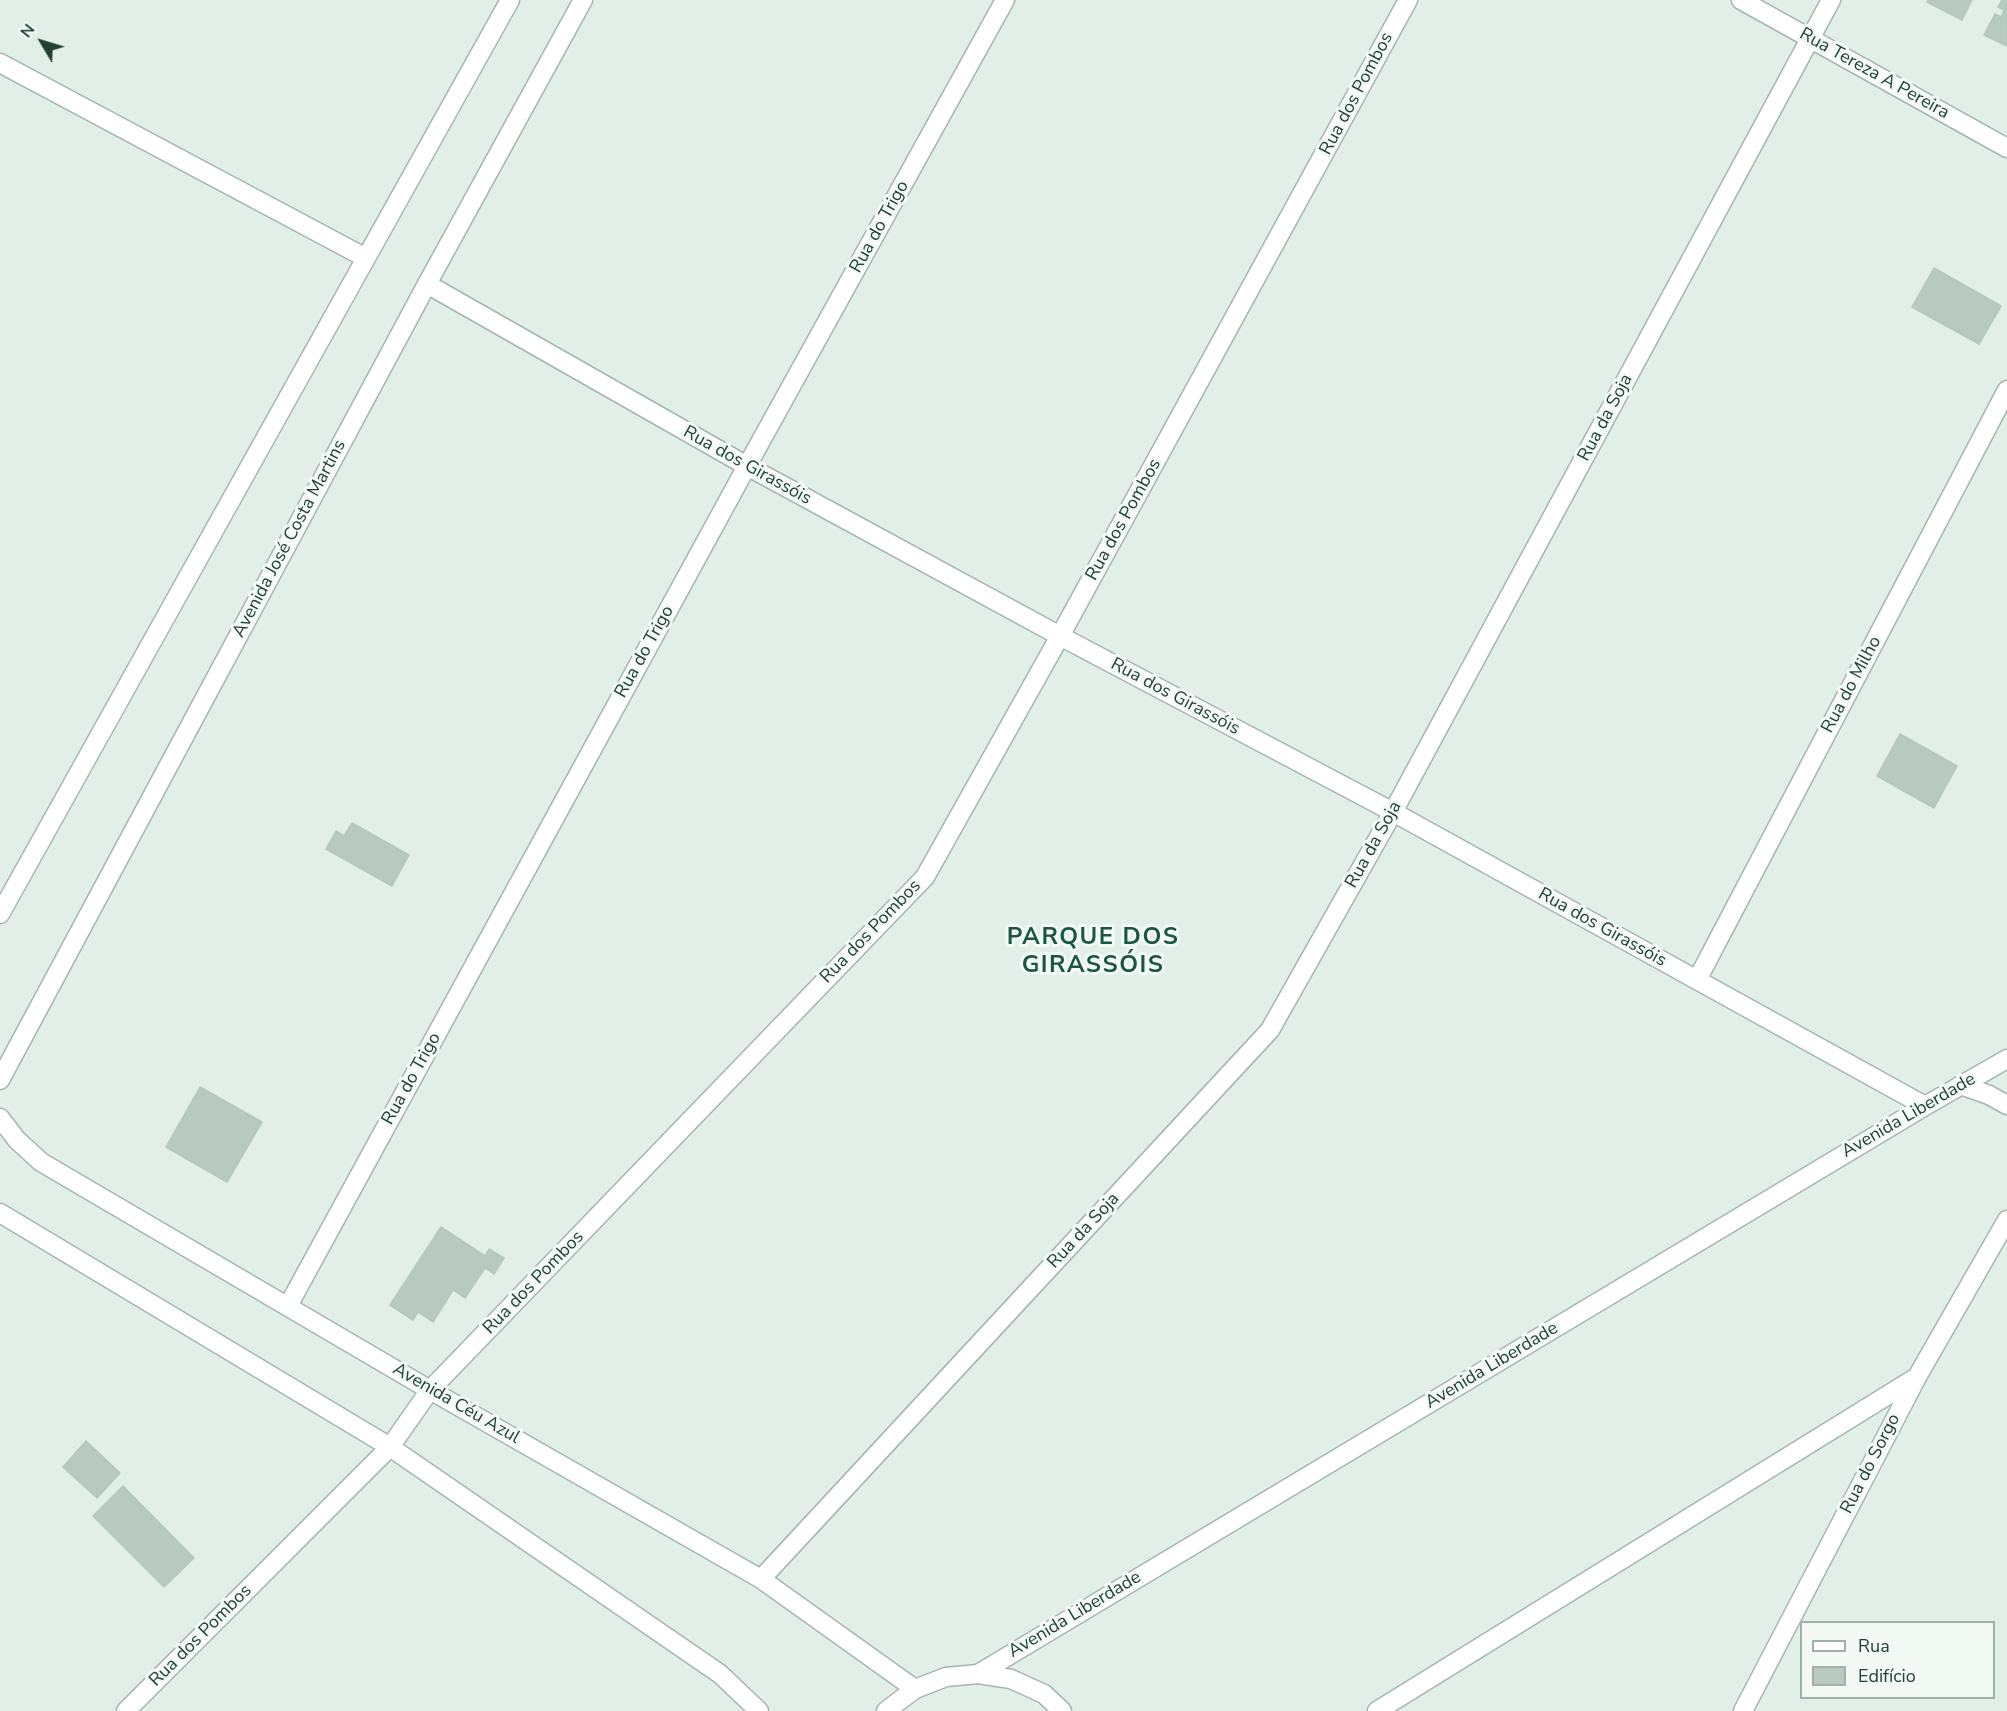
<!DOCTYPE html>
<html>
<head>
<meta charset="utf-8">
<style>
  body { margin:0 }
  #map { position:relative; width:2007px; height:1711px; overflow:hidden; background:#e2eee8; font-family:"Nunito Sans",sans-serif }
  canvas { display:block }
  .legend { position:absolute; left:1800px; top:1621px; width:195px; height:78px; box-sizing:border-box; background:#f3faf6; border:2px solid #9fb0aa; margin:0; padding:8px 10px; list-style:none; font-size:18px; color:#204137 }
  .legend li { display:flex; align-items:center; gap:12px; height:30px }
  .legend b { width:30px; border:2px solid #9fb0aa }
  .north { position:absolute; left:12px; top:12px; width:60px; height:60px; -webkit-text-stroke:4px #f3faf6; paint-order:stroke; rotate:308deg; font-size:16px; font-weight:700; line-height:24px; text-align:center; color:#204137 }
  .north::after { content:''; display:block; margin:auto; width:21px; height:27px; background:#204137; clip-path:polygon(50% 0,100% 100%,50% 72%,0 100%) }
</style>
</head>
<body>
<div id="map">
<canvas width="2007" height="1711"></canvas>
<ul class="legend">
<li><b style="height:8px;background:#fff"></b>Rua</li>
<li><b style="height:16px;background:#b7c9c1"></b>Edifício</li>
</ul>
<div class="north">N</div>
</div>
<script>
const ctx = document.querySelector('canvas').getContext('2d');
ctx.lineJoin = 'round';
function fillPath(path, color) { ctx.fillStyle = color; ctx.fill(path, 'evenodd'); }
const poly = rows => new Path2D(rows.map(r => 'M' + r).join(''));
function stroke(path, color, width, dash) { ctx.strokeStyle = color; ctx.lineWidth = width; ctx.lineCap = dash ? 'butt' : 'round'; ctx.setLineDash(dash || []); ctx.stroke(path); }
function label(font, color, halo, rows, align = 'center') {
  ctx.font = font + ' "Nunito Sans",sans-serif'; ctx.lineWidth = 6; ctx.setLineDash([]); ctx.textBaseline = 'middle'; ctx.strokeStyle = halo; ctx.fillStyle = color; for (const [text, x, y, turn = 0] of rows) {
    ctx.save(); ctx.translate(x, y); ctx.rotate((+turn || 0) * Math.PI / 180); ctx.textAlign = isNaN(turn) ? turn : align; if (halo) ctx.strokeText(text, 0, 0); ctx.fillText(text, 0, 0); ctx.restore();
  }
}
const building = poly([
  [1928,0,1972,0,1962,20,1927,2,1928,0],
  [2002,0,2007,0,2007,46,1984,35,1995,14,2001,17,2004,10,1998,7,2002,0],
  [1934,268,2001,306,1979,344,1912,307,1934,268],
  [1900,734,1957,766,1934,808,1877,776,1900,734],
  [352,823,409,855,392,886,326,849,336,831,344,836,352,823],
  [200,1087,262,1122,227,1182,166,1147,200,1087],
  [441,1227,485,1256,489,1249,504,1258,494,1274,485,1268,465,1298,453,1290,433,1322,418,1312,413,1320,390,1305,441,1227],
  [86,1441,120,1473,97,1498,63,1467,86,1441],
  [123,1486,194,1558,164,1587,93,1516,123,1486]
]);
fillPath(building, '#b7c9c1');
stroke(building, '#b4c8bf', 1.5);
const minor = poly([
  [1741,0,2007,148],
  [0,63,366,258],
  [427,284,747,466,1060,636,1393,812,1925,1106],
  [0,914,510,0],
  [1697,980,2007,390],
  [0,1080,427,284,583,0],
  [1961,1085,1989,1095,2007,1105],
  [0,1118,17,1140,41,1162,430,1390,761,1579,915,1689],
  [0,1213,390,1447,720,1674,759,1711],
  [288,1306,747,466,1005,0],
  [761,1579,1270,1030,1393,812,1831,0],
  [978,1674,1925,1106,2007,1059],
  [126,1711,390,1447,430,1390,925,877,1060,636,1408,0],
  [1377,1711,1917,1377],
  [1743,1711,1917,1377,2007,1220]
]);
const tertiary = poly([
  [886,1711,915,1689,946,1677,978,1674,1011,1679,1044,1694,1062,1711]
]);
stroke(minor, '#a4b7af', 21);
stroke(tertiary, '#a4b7af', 21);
stroke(minor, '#fff', 18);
stroke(tertiary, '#fff', 18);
label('18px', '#204137', '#f3faf6', [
  ["Rua Tereza A Pereira",1874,74,29],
  ["Rua dos Pombos",1357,94,-62],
  ["Rua do Trigo",880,227,-61],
  ["Rua da Soja",1606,418,-62],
  ["Rua dos Girassóis",747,466,29],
  ["Rua dos Pombos",1124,520,-61],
  ["Avenida José Costa Martins",290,539,-62],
  ["Rua do Trigo",645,652,-61],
  ["Rua do Milho",1852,685,-62],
  ["Rua dos Girassóis",1175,697,28],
  ["Rua da Soja",1374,845,-61],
  ["Rua dos Girassóis",1602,928,29],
  ["Rua dos Pombos",871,932,-46],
  ["Rua do Trigo",412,1079,-61],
  ["Avenida Liberdade",1909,1116,-30],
  ["Rua da Soja",1084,1231,-47],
  ["Rua dos Pombos",534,1283,-46],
  ["Avenida Liberdade",1492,1366,-31],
  ["Avenida Céu Azul",456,1404,30],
  ["Rua do Sorgo",1871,1464,-63],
  ["Avenida Liberdade",1075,1615,-31],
  ["Rua dos Pombos",201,1636,-45]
]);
ctx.letterSpacing = '1.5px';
label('bold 24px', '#195644', '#f3faf6', [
  ["PARQUE DOS",1093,938],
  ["GIRASSÓIS",1093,966]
]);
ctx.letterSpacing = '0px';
</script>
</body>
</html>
